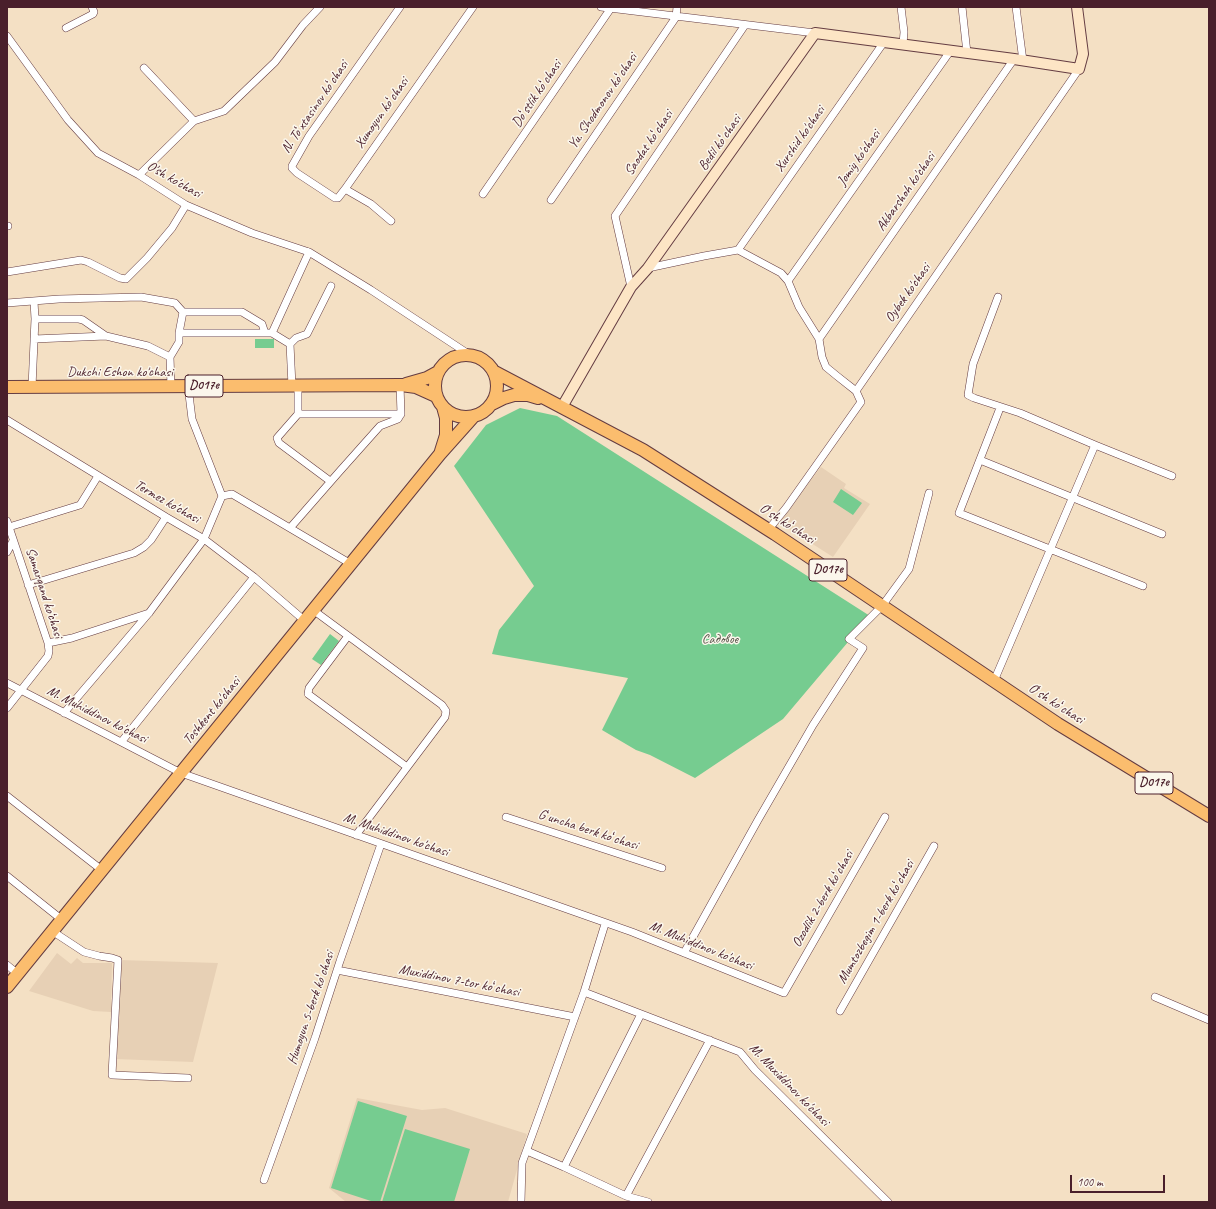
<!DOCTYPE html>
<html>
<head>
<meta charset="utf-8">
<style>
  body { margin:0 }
  #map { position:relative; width:1216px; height:1209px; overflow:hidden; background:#f4e0c4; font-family:Caveat,sans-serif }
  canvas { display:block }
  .frame { position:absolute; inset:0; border:8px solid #4a1f2b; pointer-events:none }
  .scale { position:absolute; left:1070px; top:1175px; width:95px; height:18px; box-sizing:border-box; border:2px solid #4a1f2b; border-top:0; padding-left:5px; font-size:12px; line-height:14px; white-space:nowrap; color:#4a1f2b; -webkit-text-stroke:3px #fbf7ec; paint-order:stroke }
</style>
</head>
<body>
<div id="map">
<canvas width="1216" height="1209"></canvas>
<div class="frame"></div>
<div class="scale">100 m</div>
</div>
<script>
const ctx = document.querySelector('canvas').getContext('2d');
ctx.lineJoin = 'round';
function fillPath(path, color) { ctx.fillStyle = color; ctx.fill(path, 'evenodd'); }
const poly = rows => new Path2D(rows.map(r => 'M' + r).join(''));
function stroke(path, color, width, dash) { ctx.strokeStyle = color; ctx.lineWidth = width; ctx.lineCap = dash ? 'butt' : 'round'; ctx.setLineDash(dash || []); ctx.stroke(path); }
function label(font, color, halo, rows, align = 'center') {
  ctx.font = font + ' Caveat,sans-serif'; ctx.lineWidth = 3; ctx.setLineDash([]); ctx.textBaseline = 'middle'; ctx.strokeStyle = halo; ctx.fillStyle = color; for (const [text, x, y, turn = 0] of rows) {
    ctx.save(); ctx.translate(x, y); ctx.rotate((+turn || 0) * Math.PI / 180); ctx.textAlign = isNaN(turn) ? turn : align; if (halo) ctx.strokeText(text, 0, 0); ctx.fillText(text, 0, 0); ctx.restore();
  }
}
fillPath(poly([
  [821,467,846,484,844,488,870,504,833,557,778,522],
  [57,953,71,964,77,958,83,963,112,963,111,1012,93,1011,29,991],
  [119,960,218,963,193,1062,115,1059],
  [357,1098,422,1110,445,1108,527,1134,508,1202,346,1202,329,1188]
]), '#e7d0b5');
fillPath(poly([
  [255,339,274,339,274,348,255,348],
  [520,408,557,416,870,616,783,719,695,778,650,755,636,750,602,730,628,678,492,654,499,630,534,586,454,466,486,425],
  [841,489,862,503,853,515,833,502],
  [330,634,339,641,321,665,312,659],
  [358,1101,407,1116,380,1202,374,1202,331,1188],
  [405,1129,470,1149,454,1202,382,1202]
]), '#76cc90');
const street = poly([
  [601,7,815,33],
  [901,7,904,32,903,44],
  [962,7,967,53],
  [1016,7,1023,61],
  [66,28,93,14,94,12,92,7],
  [7,36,68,120,98,153,139,175,186,205,252,233,309,252,371,290,470,355],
  [144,68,194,121],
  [139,175,194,121,224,111,275,62,303,25,320,7],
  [345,189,338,198,335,198,297,173,292,168,292,166,309,136,400,7],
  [483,194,611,8],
  [551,200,676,17,677,7],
  [391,221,371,204,345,189,473,7],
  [7,226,8,226],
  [738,250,884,42],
  [648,268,704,256,738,250,781,273,788,281,799,307,819,339,822,357,826,367,837,376,856,391],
  [7,272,81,260,88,262,120,278,126,279,147,258,172,228,186,205],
  [788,281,951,50],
  [631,287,615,216,745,25],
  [7,303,59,299,141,297,175,303,183,312,179,333,179,342,170,357,171,386],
  [183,312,242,312,262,324,265,333],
  [35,319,79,319,83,320,106,336],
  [179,333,272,333,290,344,292,386],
  [272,333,309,252],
  [34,339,106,336,148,346,170,357],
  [819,339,1014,59],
  [290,344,296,338,307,334,331,286],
  [298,385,298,414,277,438,279,443,330,481],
  [188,386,192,419,222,496],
  [32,387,35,319,34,301],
  [1000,408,959,513,1143,586],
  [298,414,401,414],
  [7,420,166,517,204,539,254,577,305,621],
  [1095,445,1172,476],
  [980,460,1162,534],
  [7,521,48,643,49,651,48,656,7,708],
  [9,527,80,505,98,476],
  [290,528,339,472,380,426,398,419,401,414,400,385],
  [768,530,786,508,861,402,856,391,1079,69],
  [7,552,13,541],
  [28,585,134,553,144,547,151,540,166,517],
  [313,610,442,705,446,711,445,717,356,835],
  [348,636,309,688,308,694,407,767],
  [48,643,72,638,149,613],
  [994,681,1095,445,1020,413,974,398,968,395,973,364,998,297],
  [7,683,181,773,632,932,784,993,885,817],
  [64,713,149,613,204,539,222,496,232,494,351,564],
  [122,741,254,577],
  [7,796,103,871],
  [506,817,662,868],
  [7,876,61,919],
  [52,931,84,952,99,956,112,958,118,960,112,1075,188,1078],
  [684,953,758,820,813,725,863,648,849,639,882,606,909,569,929,493],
  [7,965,18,974],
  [337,970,575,1017],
  [584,992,740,1052,755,1070,888,1202],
  [1155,997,1209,1020],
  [840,1011,934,846],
  [527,1151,564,1167,626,1196,648,1202],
  [564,1167,641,1014],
  [264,1180,315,1038,340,961,381,844],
  [626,1196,710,1040],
  [521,1202,522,1163,584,992,605,924]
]);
const secondary = poly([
  [562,407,631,287,648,268,815,33,1014,59,1079,69,1083,54,1077,7]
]);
const primary = poly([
  '435 386a31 31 0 1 1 62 0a31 31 0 1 1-62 0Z',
  [493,371,643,450,775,534,1058,724,1209,816],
  [406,384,427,378,438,372],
  [7,387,401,385,416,387,436,396],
  [492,404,504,398,514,395,528,395,538,398],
  [441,451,446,435,446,418,443,407],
  [7,987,440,454,473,417]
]);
stroke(street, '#643c42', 8);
stroke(secondary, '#643c42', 12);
stroke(primary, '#643c42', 14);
stroke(street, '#fff', 7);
stroke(secondary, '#fde5c5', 10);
stroke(primary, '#fbbd6e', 12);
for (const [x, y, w] of [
  [204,386,38],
  [828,570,38],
  [1154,783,38]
]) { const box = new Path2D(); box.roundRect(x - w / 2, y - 11, w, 22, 3); ctx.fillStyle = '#fbf7ec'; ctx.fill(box); stroke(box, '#4a1f2b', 1); }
label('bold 13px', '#4a1f2b', null, [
  ["D017e",204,386],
  ["D017e",828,570],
  ["D017e",1154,783]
]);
label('14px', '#4a1f2b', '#fbf7ec', [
  ["Doʻstlik koʻchasi",537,94,-56],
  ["Yu. Shodmonov koʻchasi",603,101,-56],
  ["N. Toʻxtasinov koʻchasi",315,107,-56],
  ["Xumoyun koʻchasi",382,113,-55],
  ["Xurshid ko'chasi",800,139,-55],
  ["Saodat koʻchasi",649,143,-56],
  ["Bedil koʻchasi",720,143,-55],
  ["Jomiy ko'chasi",859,158,-55],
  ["O'sh ko'chasi",174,180,30],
  ["Akbarshoh ko'chasi",906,192,-55],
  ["Oybek ko'chasi",908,293,-55],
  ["Dukchi Eshon ko'chasi",120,372],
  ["Termez ko'chasi",167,502,30],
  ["Oʻsh koʻchasi",787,524,33],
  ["Samarqand ko‘chasi",44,593,72],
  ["Oʻsh koʻchasi",1056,704,33],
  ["Toshkent ko'chasi",212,711,-51],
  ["M. Muhiddinov ko'chasi",97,715,27],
  ["Gʻuncha berk koʻchasi",588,830,18],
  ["M. Muhiddinov ko'chasi",396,835,19],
  ["Ozodlik 2-berk koʻchasi",823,899,-60],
  ["Mumtozbegim 1-berk koʻchasi",876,922,-60],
  ["M. Muhiddinov ko'chasi",701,946,22],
  ["Muxiddinov 7-tor koʻchasi",459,981,11],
  ["Humoyun 5-berk koʻchasi",311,1008,-71],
  ["M. Muxiddinov ko'chasi",789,1085,46]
]);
label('14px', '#575349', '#fbf7ec', [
  ["Садовое",720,639]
]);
</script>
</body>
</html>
